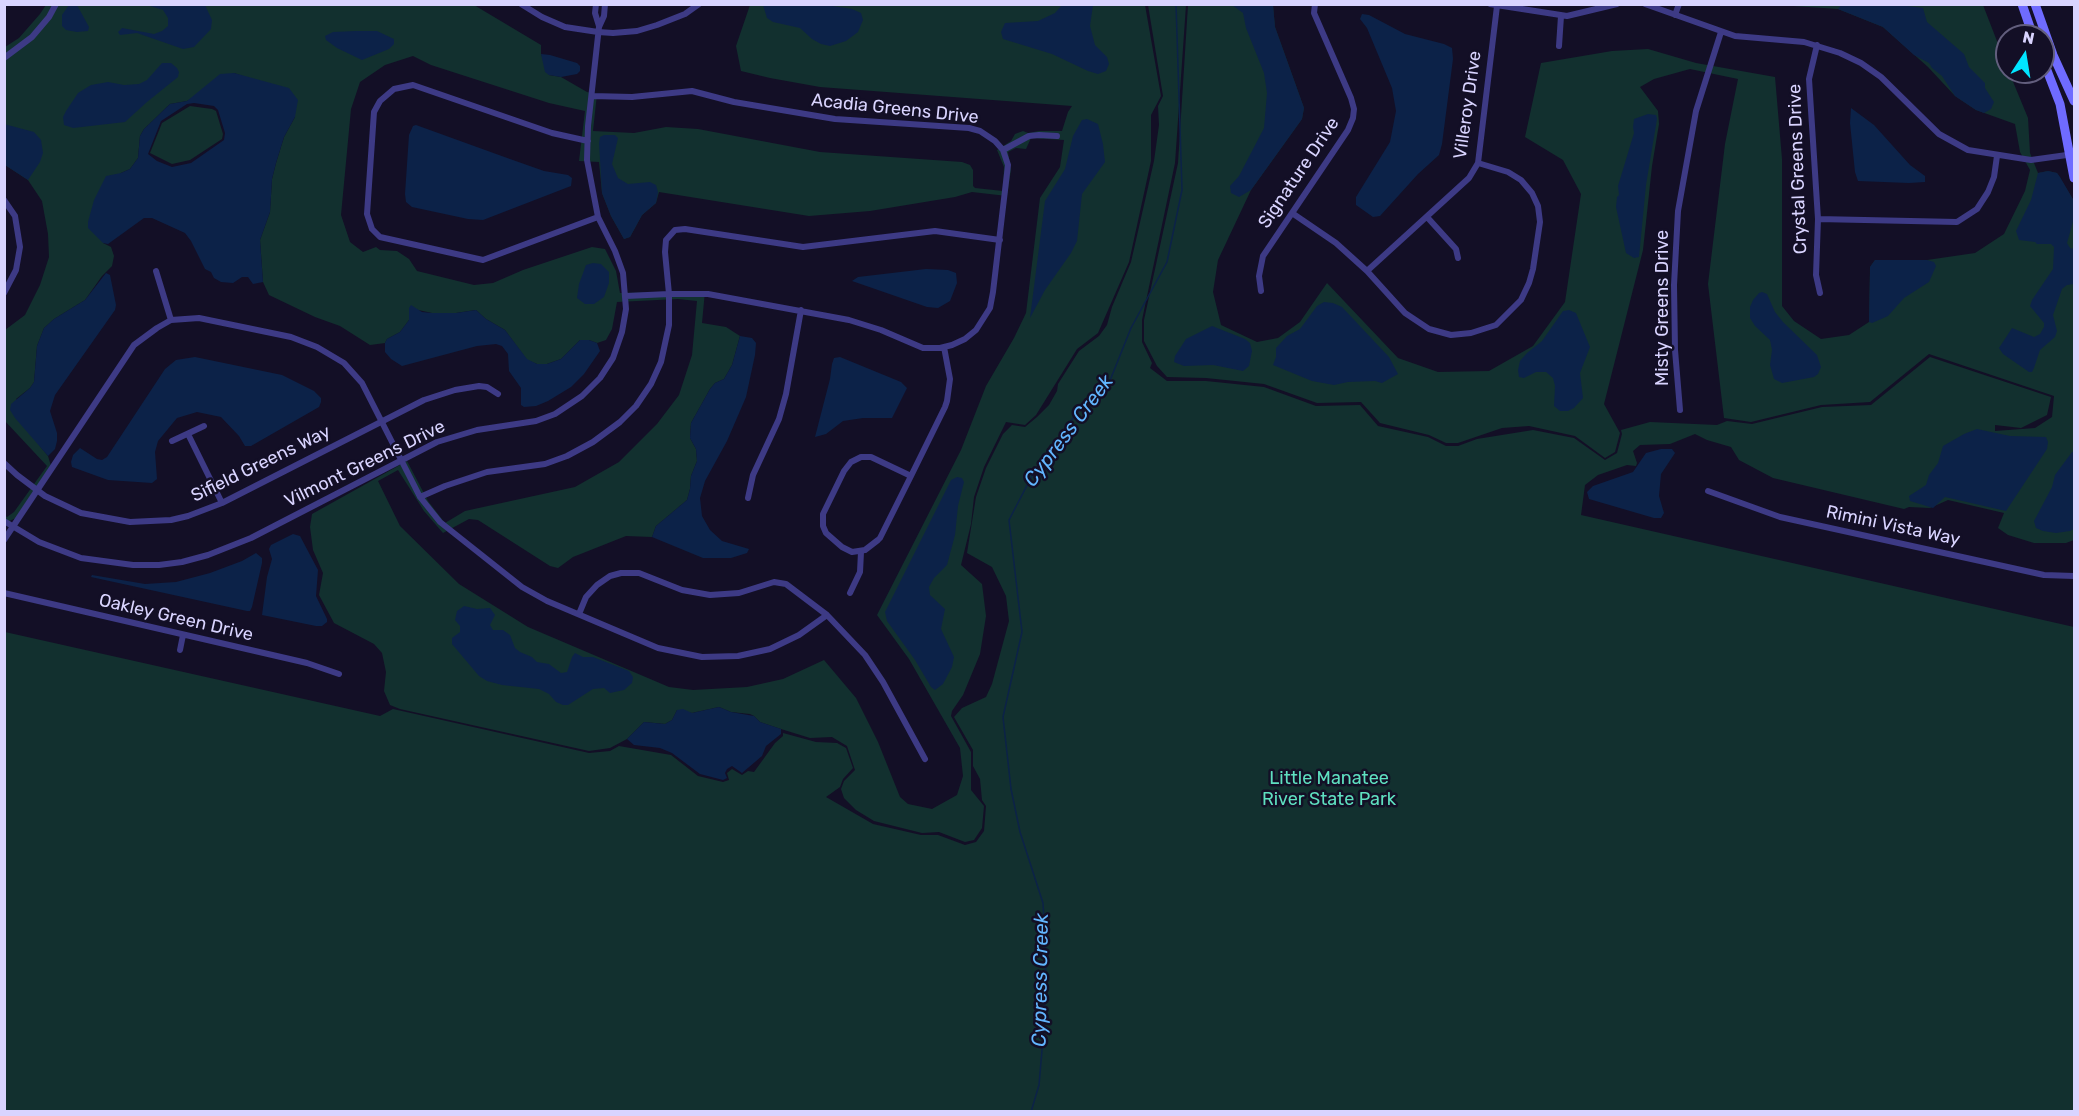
<!DOCTYPE html>
<html>
<head>
<meta charset="utf-8">
<style>
  body { margin:0 }
  #map { position:relative; width:2079px; height:1116px; overflow:hidden; background:#130f26; font-family:Rubik,sans-serif }
  canvas { display:block }
  .frame { position:absolute; inset:0; border:6px solid #d9d4ff; pointer-events:none }
  .north { position:absolute; left:1995px; top:24px; width:60px; height:60px; box-sizing:border-box; background:#130f26; border:2px solid #625e7d; border-radius:50%; rotate:12deg; font-size:16px; font-weight:700; line-height:24px; text-align:center; color:#d9d4ff }
  .north::after { content:''; display:block; margin:auto; width:21px; height:27px; background:#00e5ff; clip-path:polygon(50% 0,100% 100%,50% 72%,0 100%) }
</style>
</head>
<body>
<div id="map">
<canvas width="2079" height="1116"></canvas>
<div class="frame"></div>
<div class="north">N</div>
</div>
<script>
const ctx = document.querySelector('canvas').getContext('2d');
ctx.lineJoin = 'round';
function fillPath(path, color) { ctx.fillStyle = color; ctx.fill(path, 'evenodd'); }
const poly = rows => new Path2D(rows.map(r => 'M' + r).join(''));
function stroke(path, color, width, dash) { ctx.strokeStyle = color; ctx.lineWidth = width; ctx.lineCap = dash ? 'butt' : 'round'; ctx.setLineDash(dash || []); ctx.stroke(path); }
function label(font, color, halo, rows, align = 'center') {
  ctx.font = font + ' Rubik,sans-serif'; ctx.lineWidth = 5; ctx.setLineDash([]); ctx.textBaseline = 'middle'; ctx.strokeStyle = halo; ctx.fillStyle = color; for (const [text, x, y, turn = 0] of rows) {
    ctx.save(); ctx.translate(x, y); ctx.rotate((+turn || 0) * Math.PI / 180); ctx.textAlign = isNaN(turn) ? turn : align; if (halo) ctx.strokeText(text, 0, 0); ctx.fillText(text, 0, 0); ctx.restore();
  }
}
fillPath(poly([
  [46,5,474,5,541,45,541,54,549,75,561,77,587,92,597,94,593,131,634,133,666,127,698,129,820,152,962,162,970,165,973,170,973,186,975,188,1003,191,1004,167,997,150,1011,141,1015,134,1023,131,1028,133,1039,131,1062,131,1068,112,1072,106,820,87,770,78,741,71,736,46,750,5,1145,5,1161,96,1151,115,1151,161,1129,262,1098,333,1077,349,1036,415,1025,425,1006,422,984,467,974,497,971,524,961,565,982,584,986,616,980,654,963,695,952,711,951,716,971,752,971,790,984,806,982,828,974,840,965,842,939,832,922,833,874,821,856,810,844,798,841,789,844,781,855,770,847,746,832,737,810,738,781,729,760,722,754,716,750,714,731,712,719,707,692,713,677,710,672,720,665,724,644,722,627,739,610,748,589,751,400,709,390,705,384,691,386,672,382,653,374,644,334,623,319,595,323,573,313,550,310,527,312,514,407,461,428,501,445,523,465,511,575,487,619,462,657,424,679,395,692,355,697,301,678,299,617,302,612,329,606,340,597,343,589,340,580,340,561,359,547,364,537,364,527,360,505,330,486,319,476,310,456,313,432,313,409,308,409,320,400,332,387,339,385,343,370,345,340,326,315,317,269,295,263,282,260,240,270,212,272,179,276,163,284,137,295,117,257,81,234,73,187,101,170,104,144,129,140,136,138,158,130,169,121,173,103,243,111,247,114,256,112,266,102,276,85,300,54,319,44,328,37,346,34,382,30,388,16,399,39,445,48,456,51,466,16,518,5,523,4,515,7,517,14,512,47,466,4,420,5,330,25,315,40,285,49,257,48,234,42,201,28,180,5,165,5,47,19,38,40,14],
  [413,56,431,65,549,103,585,111,579,161,599,162,602,193,611,216,624,239,630,237,642,215,656,203,659,192,809,216,870,211,955,197,972,192,1007,196,1011,170,1008,152,1016,148,1026,149,1031,138,1064,140,1060,167,1040,198,1026,313,1014,338,986,386,961,450,877,615,909,659,960,748,963,776,957,795,932,809,908,804,900,797,878,742,856,698,824,660,783,679,747,687,693,690,669,687,528,627,459,584,400,526,378,481,398,470,424,511,443,533,469,519,478,520,550,566,558,568,573,557,626,536,652,537,656,526,687,500,690,489,691,476,697,461,696,449,690,438,691,423,710,389,715,383,724,379,732,365,740,336,726,327,702,323,705,291,620,293,616,271,605,249,592,247,523,270,493,283,474,285,417,271,409,259,397,251,380,250,376,247,363,252,350,242,341,215,351,109,360,82,385,65],
  [1148,5,1186,5,1175,163,1142,320,1142,342,1152,363,1150,368,1167,381,1206,381,1264,387,1316,406,1360,405,1378,426,1428,437,1446,446,1458,446,1477,439,1533,430,1574,438,1605,460,1617,453,1622,434,1621,430,1650,422,1717,425,1727,421,1752,424,1822,407,1871,405,1930,357,2051,397,2047,415,2021,428,1995,425,1995,431,2035,428,2052,417,2054,396,1929,354,1870,402,1821,405,1751,422,1724,418,1708,284,1725,144,1738,79,1690,69,1654,79,1640,87,1658,111,1659,124,1652,166,1643,250,1604,404,1620,433,1615,452,1605,458,1575,436,1529,426,1502,428,1458,443,1446,443,1429,435,1380,423,1361,402,1317,403,1264,384,1206,378,1167,377,1157,366,1144,341,1144,320,1178,163,1188,5,1273,5,1275,27,1304,108,1302,119,1251,190,1218,260,1213,292,1221,325,1257,342,1278,338,1300,322,1327,283,1398,358,1438,372,1489,371,1533,346,1565,302,1581,194,1563,160,1525,137,1541,63,1612,51,1648,49,1696,63,1775,77,1782,159,1782,306,1794,321,1821,339,1849,335,1869,322,1870,267,1875,260,1927,260,1975,253,2004,234,2025,191,2030,170,2020,152,2015,124,1976,110,1955,96,1928,67,1883,27,1838,9,1778,5,1983,5,2007,67,2007,72,2009,72,2028,118,2030,153,2038,173,2048,171,2057,173,2074,201,2074,540,2066,543,2034,543,2008,535,1998,528,2004,513,1948,500,1930,508,1909,507,1904,509,1773,478,1739,460,1731,447,1707,440,1695,434,1670,444,1640,445,1633,451,1637,463,1636,466,1627,465,1598,475,1585,485,1581,515,2074,627,2074,1111,5,1111,5,632,380,716,393,709,589,753,610,751,619,746,671,755,698,776,723,782,729,780,727,773,732,769,742,775,748,771,754,772,775,743,783,736,783,733,816,742,837,743,846,748,853,768,843,779,840,787,826,797,873,824,921,835,938,835,965,845,976,842,984,831,986,806,982,800,980,779,973,766,973,750,954,717,962,708,986,697,992,684,1009,621,1006,596,992,567,967,553,976,497,986,468,1003,434,1012,425,1025,427,1037,417,1049,405,1057,391,1058,384,1079,351,1099,336,1107,325,1112,307,1131,262,1154,161,1159,125,1158,106,1163,96],
  [190,106,212,109,216,111,223,134,222,139,190,160,172,164,150,153,162,123]
]), '#12302f');
fillPath(poly([
  [1063,4,1093,5,1090,26,1095,45,1107,57,1109,64,1106,71,1098,74,1088,71,1052,54,1003,39,1001,32,1005,23,1038,21,1055,13],
  [1842,4,1907,6,1923,8,1927,22,1964,54,1969,67,1985,83,1985,88,1994,102,1991,109,1984,113,1976,110,1955,96,1942,76,1932,68,1929,63,1914,55,1883,27,1838,9],
  [69,5,77,5,89,27,88,31,77,32,66,30,62,26,62,15],
  [147,5,205,5,212,20,211,29,194,47,183,49,137,33,120,35,118,32,122,28,154,34,162,31,168,26,168,18,163,10],
  [763,5,826,5,852,9,861,13,863,20,858,32,846,41,830,46,821,44,812,39,800,28,773,22,767,18],
  [1232,5,1273,5,1275,27,1304,108,1302,119,1251,190,1239,197,1231,193,1230,186,1239,176,1264,128,1267,93,1264,73,1246,28,1243,13],
  [1362,14,1369,15,1405,34,1444,44,1452,48,1453,59,1442,144,1439,155,1418,174,1380,216,1373,217,1356,205,1356,197,1390,142,1396,111,1392,88,1367,28,1360,19],
  [356,31,377,31,394,39,394,44,389,49,362,60,337,48,326,40,325,36,333,32],
  [541,54,550,55,577,63,580,66,580,71,577,74,561,77,549,75,545,72],
  [162,63,171,63,177,68,179,72,178,77,147,102,125,122,73,128,64,125,63,117,66,111,78,93,91,85,108,82,124,85,139,84,147,80],
  [234,73,289,88,298,100,295,117,284,137,276,163,272,179,270,212,260,240,263,282,253,284,248,277,242,277,233,283,221,282,214,278,211,272,205,269,191,241,185,233,152,218,144,218,108,244,103,243,88,228,88,222,94,200,106,176,121,173,130,169,138,158,140,136,144,129,170,104,187,101,220,74],
  [194,103,214,106,218,110,225,133,224,140,191,163,172,167,157,161,148,154,161,121,187,104],
  [1851,108,1874,125,1910,165,1925,176,1925,182,1909,183,1858,181,1855,172,1850,123],
  [1648,114,1656,115,1657,119,1646,185,1639,257,1634,258,1626,253,1616,207,1617,197,1619,195,1618,186,1634,133,1633,127,1634,119],
  [1087,119,1098,124,1103,144,1105,162,1082,194,1077,241,1071,253,1045,290,1030,318,1045,201,1065,169,1073,136,1082,120],
  [4,124,34,132,41,140,43,153,40,162,28,180,5,165],
  [416,125,510,159,544,171,568,175,572,178,571,186,483,220,468,219,412,207,406,202,405,194,409,135,413,126],
  [604,135,615,135,618,138,612,164,618,178,628,184,650,182,656,185,658,192,656,203,642,215,630,237,624,239,611,216,602,193,599,143,600,137],
  [2048,171,2057,173,2060,177,2074,201,2074,218,2067,243,2070,248,2074,249,2074,284,2067,285,2062,289,2053,315,2057,331,2055,337,2040,350,2034,368,2032,372,2029,372,2003,354,1999,348,2012,328,2034,337,2040,334,2044,327,2044,323,2030,306,2032,300,2053,269,2054,247,2051,244,2037,244,2035,242,2019,240,2016,231,2031,200,2038,173],
  [1875,260,1927,260,1934,262,1936,266,1929,282,1904,298,1888,316,1872,323,1869,322,1870,273,1870,267],
  [593,263,601,264,609,272,609,283,604,297,594,304,585,304,577,298,579,284,586,265],
  [926,269,948,270,956,273,957,283,950,301,938,308,927,307,852,281,858,277],
  [106,273,110,275,116,305,115,310,55,395,50,411,57,433,57,441,55,449,48,456,15,418,10,410,11,404,30,388,34,382,37,346,44,328,54,319,85,300],
  [1762,292,1767,294,1775,312,1783,322,1817,355,1821,367,1818,374,1814,377,1782,383,1774,379,1770,365,1772,350,1770,340,1755,326,1750,318,1750,307,1753,300,1759,293],
  [1324,302,1333,303,1342,307,1389,357,1398,374,1382,383,1375,381,1348,382,1334,385,1312,381,1273,365,1276,357,1276,348,1287,336,1300,329,1317,306],
  [411,305,422,312,432,313,456,313,476,310,486,319,505,330,527,359,537,364,547,364,561,359,580,340,589,340,597,343,600,351,584,374,571,387,548,401,536,406,524,407,521,405,521,388,509,371,508,354,502,346,496,344,477,346,402,366,391,359,385,352,385,343,387,339,400,332,409,320,409,308],
  [1569,310,1576,313,1590,347,1580,373,1583,398,1574,408,1568,411,1560,411,1554,406,1555,386,1553,378,1546,372,1536,372,1524,378,1519,377,1518,370,1520,361,1527,353,1542,341,1563,311],
  [1212,326,1245,339,1250,343,1252,351,1249,366,1243,371,1213,365,1184,366,1174,362,1175,356,1186,339],
  [740,336,752,338,756,343,755,355,746,397,727,441,705,481,700,498,702,516,710,530,722,541,749,549,747,553,731,558,703,558,652,537,656,526,687,500,690,489,691,476,697,461,696,449,690,438,691,423,710,389,715,383,724,379,732,365],
  [195,357,282,375,314,391,321,398,321,402,319,407,251,446,245,446,239,436,221,417,197,412,177,418,158,441,155,452,157,479,152,483,108,480,72,467,71,462,73,455,80,448,97,459,102,460,107,457,165,369,176,360],
  [840,357,901,382,907,388,892,418,863,418,843,421,826,434,815,437,830,379,832,364,834,358],
  [1977,429,2010,436,2046,437,2048,442,2047,449,2006,511,1945,497,1933,508,1910,501,1909,496,1926,485,1929,475,1938,463,1943,446,1964,434],
  [1661,449,1672,449,1675,453,1661,474,1659,496,1664,513,1661,518,1654,518,1589,499,1587,492,1593,486,1633,472,1646,453],
  [2072,452,2074,452,2074,529,2070,531,2056,533,2043,531,2036,528,2034,521,2052,487,2055,475],
  [957,477,962,478,964,482,958,506,955,535,947,565,934,578,929,587,930,595,945,609,941,629,954,657,952,667,943,684,935,690,931,687,915,660,887,621,885,612,951,480],
  [293,534,300,536,318,570,316,596,327,619,327,622,322,626,316,626,262,615,267,577,272,559,269,549,271,545],
  [256,553,262,558,262,563,252,607,250,611,247,611,91,577,92,575,145,584,176,582,210,573,242,561],
  [464,606,477,609,490,608,495,615,490,625,493,630,503,630,510,635,515,648,520,652,532,657,537,662,549,664,561,673,567,672,572,657,575,653,583,657,593,657,629,671,633,677,632,683,624,690,610,693,604,688,593,689,568,705,563,705,556,702,549,694,539,689,502,685,487,681,479,676,452,644,452,638,460,632,460,626,455,620,457,611],
  [719,707,731,712,754,716,760,722,781,729,781,734,766,746,762,756,742,773,732,766,727,769,725,773,727,778,723,780,700,774,672,753,660,748,634,745,627,739,644,722,665,724,672,720,677,710,683,709,692,713]
]), '#0c2248');
stroke(poly([
  [1031,1112,1039,1085,1044,1027,1046,956,1043,903,1020,832,1011,789,1003,717,1022,632,1009,520,1035,470,1076,414,1109,383,1131,328,1167,262,1182,190,1176,4]
]), '#0c2248', 1.5);
stroke(poly([
  [521,4,542,17,565,27,598,32,613,33,637,31,657,25,685,14,699,4],
  [596,4,595,13,599,26],
  [1490,4,1567,16,1617,4],
  [1645,4,1735,36,1804,42,1840,53,1861,63,1881,77,1939,134,1968,150,2031,160,2074,154],
  [1675,15,1679,4],
  [1817,45,1809,79,1818,219,1816,275,1820,293],
  [1559,46,1561,16],
  [4,58,32,37,49,17,56,4],
  [592,96,632,97,692,91,734,102,835,119,969,128,980,131,995,141,1003,150,1008,165,993,292,990,308,976,330,965,339,952,345,940,348,923,348,881,330,849,320,708,294,669,294,626,296],
  [588,141,552,133,413,85,394,89,380,101,374,112,367,214,372,229,380,237,483,260,598,217],
  [1003,150,1029,136,1039,135,1057,136],
  [4,200,15,216,20,247,16,270,4,293],
  [1292,213,1336,243,1367,271,1405,313,1429,329,1451,335,1471,333,1496,325,1521,300,1529,283,1533,269,1540,222,1538,206,1532,193,1521,180,1508,172,1478,163],
  [1427,217,1456,249,1458,258],
  [1818,219,1957,222,1977,209,1988,192,1994,177,1997,156],
  [156,271,171,320],
  [1367,271,1469,178,1478,163,1497,6],
  [1261,291,1259,276,1263,256,1348,130,1353,118,1354,109,1351,98,1314,13,1315,4],
  [1680,410,1675,350,1674,285,1678,211,1696,111,1721,32],
  [188,434,222,503],
  [172,441,204,426],
  [4,463,17,475,45,496,81,513,130,522,171,520,188,516,222,503,424,400,455,390,479,386,487,387,498,394],
  [911,476,871,457,861,457,851,462,844,471,823,514,823,526,826,533,842,547,852,552,865,550,878,540,880,538,911,476,945,407,947,401,950,379,944,347],
  [1708,491,1780,517,2044,575,2074,576],
  [420,497,445,486,487,472,545,464,567,456,593,442,620,422,636,406,651,384,661,362,669,325,669,294,665,252,666,240,675,230,685,229,803,247,935,231,1000,240],
  [748,498,753,475,779,419,786,394,801,310],
  [4,521,39,542,81,558,133,565,159,565,182,562,208,555,251,538,437,442,477,430,536,421,555,414,582,396,600,378,613,358,622,332,626,309,623,273,615,251,598,217,587,160,588,126,599,27,604,16,605,4],
  [4,540,134,345,157,328,171,320,199,318,291,337,317,347,344,363,362,383,420,497,440,522,522,587,547,601,658,648,702,657,738,656,770,649,799,635,827,615],
  [4,593,307,663,339,674],
  [850,593,860,572,861,552],
  [579,614,586,597,597,585,610,576,621,573,639,573,682,590,710,595,739,593,774,582,786,584,827,615,865,655,883,682,925,759],
  [180,650,183,635]
]), '#3d3a85', 6);
stroke(poly([
  [2022,4,2033,36],
  [2035,4,2053,55,2074,101],
  [2043,60,2060,104,2074,178]
]), '#6f6bff', 9);
label('18px', '#d9d4ff', '#130f26', [
  ["Villeroy Drive",1468,105,-82],
  ["Acadia Greens Drive",895,109,6],
  ["Crystal Greens Drive",1798,169,-92],
  ["Signature Drive",1299,173,-56],
  ["Misty Greens Drive",1663,308,-90],
  ["Sifield Greens Way",261,464,-26],
  ["Vilmont Greens Drive",365,464,-26],
  ["Rimini Vista Way",1893,526,12],
  ["Oakley Green Drive",176,618,13]
]);
label('18px', '#5fe0c0', '#130f26', [
  ["Little Manatee",1329,779],
  ["River State Park",1329,800]
]);
label('italic 20px', '#62b6ff', '#130f26', [
  ["Cypress Creek",1069,431,-53],
  ["Cypress Creek",1041,980,-89]
]);
</script>
</body>
</html>
